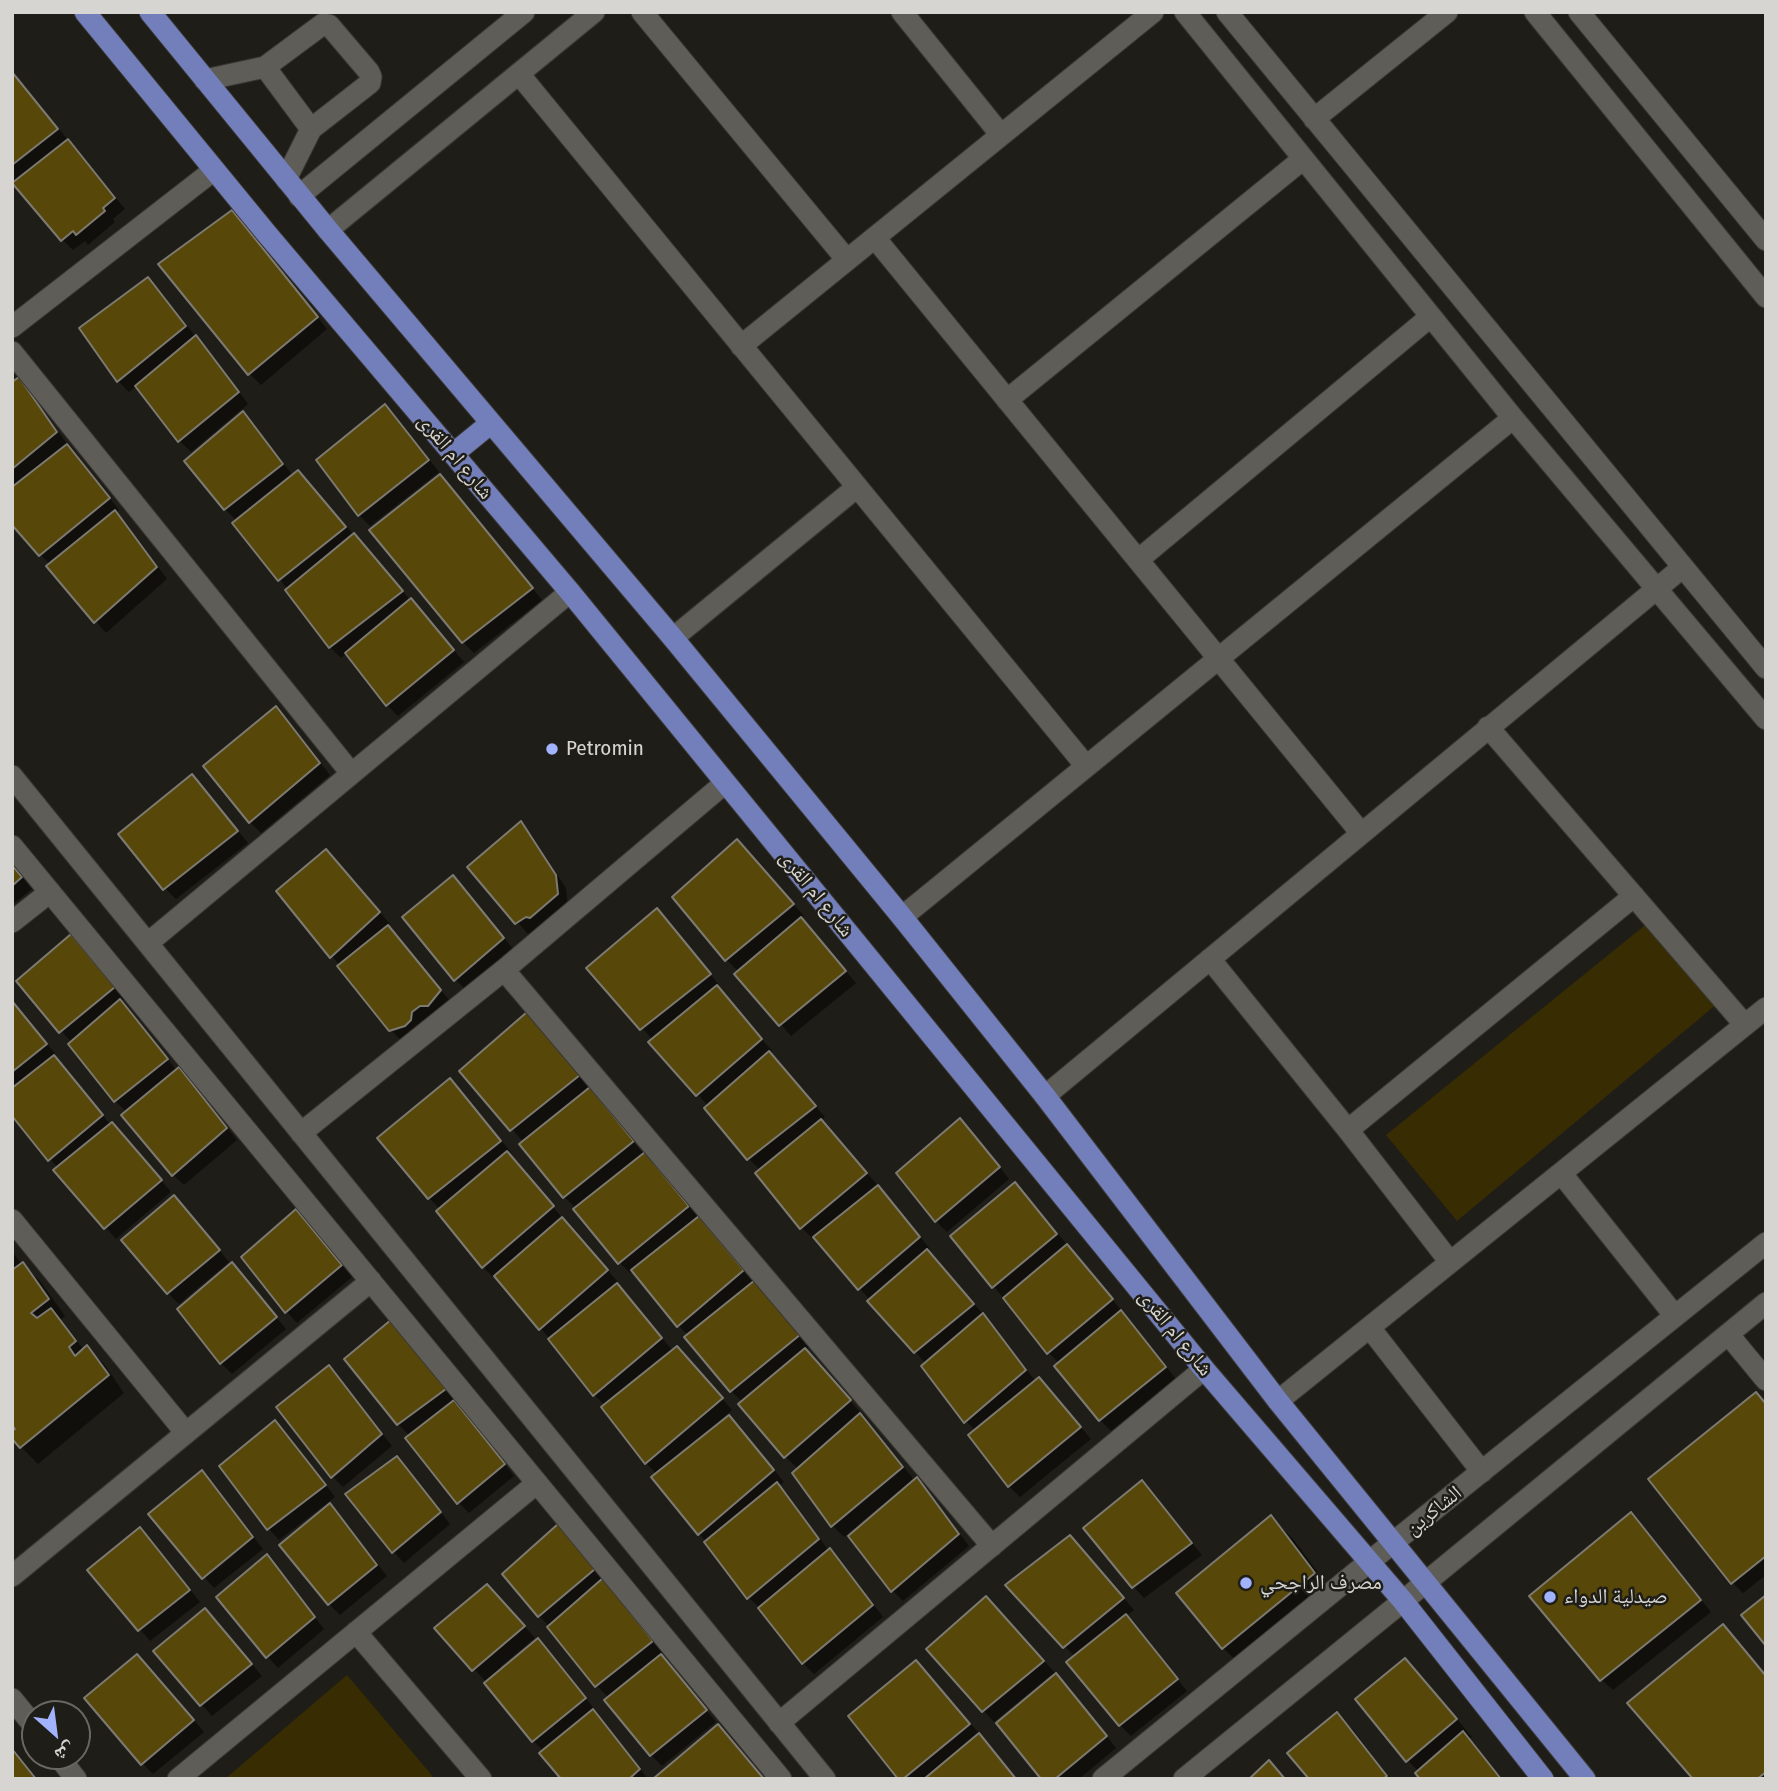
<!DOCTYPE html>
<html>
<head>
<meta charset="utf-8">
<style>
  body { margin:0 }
  #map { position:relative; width:1778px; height:1791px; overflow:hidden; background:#1f1d17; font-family:"Fira Sans Condensed","Noto Naskh Arabic",sans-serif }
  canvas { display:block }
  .frame { position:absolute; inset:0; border:14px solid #d6d5d1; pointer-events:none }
  .north { position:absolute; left:21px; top:1700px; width:70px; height:70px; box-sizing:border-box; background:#1f1d17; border:2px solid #686761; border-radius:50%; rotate:152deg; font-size:19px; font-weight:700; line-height:28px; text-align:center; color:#d6d5d1 }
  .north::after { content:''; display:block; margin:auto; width:24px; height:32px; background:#a1b3fd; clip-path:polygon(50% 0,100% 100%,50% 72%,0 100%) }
</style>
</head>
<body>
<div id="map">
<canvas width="1778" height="1791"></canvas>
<div class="frame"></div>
<div class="north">ش</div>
</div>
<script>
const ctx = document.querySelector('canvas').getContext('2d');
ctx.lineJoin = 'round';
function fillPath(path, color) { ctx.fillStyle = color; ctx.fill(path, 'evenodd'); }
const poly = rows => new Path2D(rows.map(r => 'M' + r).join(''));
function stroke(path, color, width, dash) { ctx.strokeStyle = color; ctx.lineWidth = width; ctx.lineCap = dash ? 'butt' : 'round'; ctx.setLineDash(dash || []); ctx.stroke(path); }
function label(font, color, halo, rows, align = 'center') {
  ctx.font = font + ' "Fira Sans Condensed","Noto Naskh Arabic",sans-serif'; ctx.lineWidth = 5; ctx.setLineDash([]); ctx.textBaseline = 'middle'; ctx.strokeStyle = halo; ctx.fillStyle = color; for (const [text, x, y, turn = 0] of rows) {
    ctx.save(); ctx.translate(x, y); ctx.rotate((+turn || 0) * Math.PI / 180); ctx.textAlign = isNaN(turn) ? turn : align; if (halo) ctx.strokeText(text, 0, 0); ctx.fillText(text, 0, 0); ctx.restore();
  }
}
fillPath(poly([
  [1649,922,1718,1003,1457,1221,1386,1135],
  [347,1675,435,1779,225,1779]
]), '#382d02');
fillPath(poly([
  [12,72,125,209,113,219,115,222,88,245,85,241,73,250,62,239,12,177],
  [243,224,327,329,261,385,250,374,160,264],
  [148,279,159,290,196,337,207,348,248,404,191,452,180,441,137,386,129,392,118,381],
  [19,379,29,390,67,444,65,445,78,457,119,510,116,513,126,523,167,579,106,633,48,566,50,565,12,522,12,384],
  [385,406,396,417,439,472,370,526,359,515,319,460],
  [243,414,254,424,293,476,309,483,464,662,398,716,387,705,347,653,341,658,330,647,237,521,225,509,187,461],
  [440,476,451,487,542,600,474,653,463,642],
  [275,708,286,719,330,775,261,833,250,822],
  [202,787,248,843,176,899,165,888],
  [521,823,531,834,566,888,568,906,541,928,538,927,528,934,469,867],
  [748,852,804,916,801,919,856,983,791,1036,737,974,739,972,727,960,674,897],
  [337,862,390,924,387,927,398,939,451,1002,402,1041,391,1030,340,966,278,891],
  [12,864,32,889,12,905],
  [453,877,464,888,514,950,466,990,455,979],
  [667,921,720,986,718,988,772,1051,769,1053,825,1117,821,1121,889,1198,930,1249,927,1252,994,1326,1036,1382,1050,1391,1091,1439,1020,1497,1009,1486,976,1431,966,1421,926,1364,814,1236,812,1238,801,1227,761,1171,749,1159,707,1108,708,1106,651,1042,653,1040,642,1028],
  [82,948,124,999,120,1002,131,1013,177,1071,179,1069,190,1080,237,1140,184,1185,173,1175,127,1112,115,1101,72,1043,18,982],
  [12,1000,57,1056,54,1058,111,1125,123,1135,171,1192,116,1239,56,1170,58,1168,12,1113],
  [538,1026,643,1153,656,1166,754,1283,810,1346,805,1350,860,1412,858,1414,871,1426,915,1481,916,1479,927,1490,969,1546,903,1601,892,1590,884,1507,882,1505,844,1537,833,1526,794,1473,798,1469,785,1456,743,1402,731,1391,689,1336,678,1325,634,1270,630,1273,619,1262,576,1208,564,1197,524,1143,462,1071],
  [460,1091,511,1152,508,1155,618,1282,615,1284,627,1296,673,1351,688,1359,732,1410,702,1436,704,1438,729,1418,740,1429,784,1482,779,1486,788,1495,829,1551,841,1561,883,1617,814,1674,803,1663,760,1608,749,1598,707,1542,699,1534,657,1474,646,1463,606,1406,594,1395,550,1339,496,1276,494,1278,483,1267,440,1209,429,1198],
  [960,1120,971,1131,1009,1179,947,1232,936,1221],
  [1026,1195,1122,1311,1121,1313,1131,1323,1176,1379,1111,1431,1100,1420,1057,1366,1060,1364,1048,1352,953,1237],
  [185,1208,229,1262,179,1304,168,1293],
  [296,1211,352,1277,297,1323,287,1312,244,1257],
  [12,1251,22,1265,40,1281,65,1316,60,1320,84,1350,87,1348,104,1364,124,1393,38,1464,21,1447,18,1430,12,1423],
  [232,1265,243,1276,286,1329,232,1374,221,1363],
  [392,1321,455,1400,453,1402,465,1413,514,1476,469,1513,458,1502,410,1436,398,1424,346,1359],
  [329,1367,340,1378,392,1446,343,1487,332,1476],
  [1766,1404,1766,1575,1743,1593,1732,1582],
  [275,1422,286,1433,335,1497,279,1540,269,1529,222,1467],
  [397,1458,408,1469,450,1524,404,1563,394,1552,348,1494],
  [202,1473,212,1484,263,1549,214,1588,204,1577],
  [1142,1482,1152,1493,1202,1555,1144,1598,1134,1587,1086,1528],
  [329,1506,340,1516,387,1576,340,1615,329,1604],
  [1631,1514,1642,1525,1711,1612,1613,1690,1602,1680],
  [1271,1517,1294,1540,1336,1597,1246,1670,1223,1648],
  [569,1537,663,1653,660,1656,671,1667,716,1722,662,1766,651,1755,607,1700,609,1698,597,1686,550,1627,539,1616],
  [151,1540,200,1602,150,1641,90,1570],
  [1081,1548,1134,1610,1125,1617,1136,1627,1187,1691,1131,1736,1120,1725,1069,1662,1075,1657,1008,1585],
  [267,1557,278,1568,324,1629,278,1668,268,1657,219,1597],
  [498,1597,535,1638,500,1667,502,1670,538,1640,549,1651,595,1710,593,1711,604,1722,648,1779,563,1779,544,1751,533,1741,487,1683,474,1669],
  [997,1609,1067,1686,1116,1748,1079,1779,1043,1779,1053,1677,1051,1675,994,1722,928,1649],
  [216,1621,262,1676,212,1716,155,1651],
  [1405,1660,1422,1677,1472,1737,1469,1739,1502,1779,1422,1779,1419,1772,1407,1760],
  [148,1667,204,1732,153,1774,142,1763],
  [927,1673,990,1746,1016,1779,901,1779],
  [1766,1676,1766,1779,1695,1779],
  [1337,1714,1354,1731,1390,1779,1311,1779]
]), '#0007');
const building = poly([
  [12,72,58,129,12,165,12,72],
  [68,139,115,198,103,208,105,211,76,235,73,231,61,241,12,183,68,139],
  [232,210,318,317,248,375,158,264,232,210],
  [148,277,186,326,117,382,79,328,148,277],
  [196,335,239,392,178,442,135,386,196,335],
  [19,377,57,432,12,469,12,382,19,377],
  [385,404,429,460,358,516,316,460,385,404],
  [243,411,283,464,224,510,184,461,243,411],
  [67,444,110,498,39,556,12,525,12,487,67,444],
  [298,470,346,527,278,581,232,523,298,470],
  [440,474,533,588,462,643,369,530,440,474],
  [115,510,157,567,94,623,46,566,115,510],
  [354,533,403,591,329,648,285,590,354,533],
  [411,598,454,650,386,706,345,653,411,598],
  [276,706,320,763,249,823,203,766,276,706],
  [192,774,238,831,163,890,118,834,192,774],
  [521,821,556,875,558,894,530,918,526,917,515,924,467,867,521,821],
  [737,839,794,904,725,961,672,897,737,839],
  [326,849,380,912,330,958,276,891,326,849],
  [12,865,22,877,12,886,12,865],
  [453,875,504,938,454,981,402,917,453,875],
  [657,908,711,974,640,1030,586,968,657,908],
  [801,917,846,971,779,1026,734,974,801,917],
  [388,925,441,990,428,1006,420,1006,412,1012,411,1020,405,1026,389,1031,337,966,388,925],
  [71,934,115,987,59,1033,16,981,71,934],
  [717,985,762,1039,696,1096,648,1042,717,985],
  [120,999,168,1059,114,1102,68,1044,120,999],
  [12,1001,47,1044,12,1072,12,1001],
  [527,1012,580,1075,510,1131,459,1071,527,1012],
  [769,1051,816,1106,747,1160,704,1108,769,1051],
  [54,1055,103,1115,48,1161,12,1116,12,1088,54,1055],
  [179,1067,227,1128,172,1176,121,1115,179,1067],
  [450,1078,501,1141,428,1199,377,1138,450,1078],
  [590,1087,634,1141,563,1198,519,1144,590,1087],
  [960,1118,1000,1167,935,1222,896,1173,960,1118],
  [821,1119,867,1173,800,1229,755,1173,821,1119],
  [112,1122,162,1180,104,1229,53,1170,112,1122],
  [507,1151,554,1206,482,1268,436,1211,507,1151],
  [645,1152,689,1206,618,1264,573,1209,645,1152],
  [1015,1182,1057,1234,992,1288,950,1236,1015,1182],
  [878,1185,920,1237,858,1290,813,1237,878,1185],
  [174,1195,220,1250,167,1294,121,1240,174,1195],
  [296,1209,342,1265,285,1313,241,1257,296,1209],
  [699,1216,744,1270,677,1327,631,1270,699,1216],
  [562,1217,608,1270,539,1330,494,1276,562,1217],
  [1067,1244,1113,1299,1047,1354,1003,1298,1067,1244],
  [927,1249,974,1304,914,1353,867,1301,927,1249],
  [23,1262,49,1299,31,1313,37,1318,51,1308,76,1341,69,1347,75,1356,87,1345,109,1375,20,1448,12,1439,12,1431,15,1429,12,1425,12,1270,23,1262],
  [232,1262,277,1317,220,1364,177,1309,232,1262],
  [755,1280,801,1334,730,1392,684,1337,755,1280],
  [617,1283,662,1338,593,1396,548,1339,617,1283],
  [1121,1310,1166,1367,1099,1421,1054,1366,1121,1310],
  [983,1313,1026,1370,964,1423,921,1366,983,1313],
  [392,1319,446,1389,397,1425,344,1359,392,1319],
  [677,1346,723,1398,645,1464,601,1407,677,1346],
  [805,1348,851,1400,784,1458,738,1404,805,1348],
  [329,1365,382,1434,331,1478,276,1407,329,1365],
  [1039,1377,1081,1427,1008,1487,968,1435,1039,1377],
  [1756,1392,1766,1404,1766,1556,1731,1584,1648,1479,1756,1392],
  [454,1400,505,1464,457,1504,405,1438,454,1400],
  [860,1413,903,1467,831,1527,792,1473,860,1413],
  [729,1415,774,1470,698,1535,651,1477,729,1415],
  [275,1420,326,1485,267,1530,219,1466,275,1420],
  [397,1456,441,1512,392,1553,345,1494,397,1456],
  [202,1470,253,1537,202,1579,148,1514,202,1470],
  [917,1477,959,1534,891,1592,848,1536,917,1477],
  [1142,1480,1192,1543,1132,1588,1083,1528,1142,1480],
  [777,1482,819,1539,747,1599,704,1542,777,1482],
  [330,1503,377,1565,328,1605,279,1545,330,1503],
  [1631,1512,1701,1600,1600,1681,1529,1596,1631,1512],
  [1271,1515,1315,1573,1222,1649,1176,1593,1271,1515],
  [558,1524,595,1569,538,1617,502,1574,558,1524],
  [140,1527,190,1590,138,1631,87,1570,140,1527],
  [1070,1535,1124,1598,1063,1648,1005,1585,1070,1535],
  [830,1548,873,1605,802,1664,758,1608,830,1548],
  [267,1554,315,1617,266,1658,216,1597,267,1554],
  [603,1578,653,1641,595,1687,547,1627,603,1578],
  [487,1584,525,1626,472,1671,434,1628,487,1584],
  [1766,1595,1766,1646,1741,1615,1766,1595],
  [986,1596,1044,1661,982,1712,926,1649,986,1596],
  [205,1608,252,1664,200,1706,153,1651,205,1608],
  [1126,1614,1178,1679,1119,1726,1066,1662,1126,1614],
  [1723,1624,1766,1676,1766,1772,1757,1779,1693,1779,1627,1703,1723,1624],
  [538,1638,586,1698,532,1742,484,1683,538,1638],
  [137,1654,194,1720,141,1765,84,1698,137,1654],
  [661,1654,707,1710,650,1756,604,1700,661,1654],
  [1405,1658,1457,1719,1406,1762,1355,1699,1405,1658],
  [916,1660,970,1724,903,1779,898,1779,848,1716,916,1660],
  [1056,1673,1107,1736,1055,1779,1041,1779,996,1723,1056,1673],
  [593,1709,640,1769,629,1779,561,1779,539,1753,593,1709],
  [1337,1712,1387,1776,1383,1779,1309,1779,1287,1753,1337,1712],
  [718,1724,764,1779,655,1779,654,1778,718,1724],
  [1463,1731,1501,1779,1420,1779,1415,1773,1463,1731],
  [979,1733,1016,1779,924,1779,979,1733],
  [12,1749,36,1779,12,1779,12,1749],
  [1269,1760,1285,1779,1249,1779,1269,1760]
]);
fillPath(building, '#574709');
stroke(building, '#7c7a72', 2);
const minor = poly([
  [642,12,847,260],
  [902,12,1001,135],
  [1185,12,1513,418,1766,719],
  [1227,12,1766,668],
  [1535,12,1766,297],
  [1579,12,1766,240],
  [265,67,323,24,329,25,369,72,371,77,370,83,311,129],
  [519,74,1086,766],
  [205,80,265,67,311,129,286,179],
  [1314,119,1447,12],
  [299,196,524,12],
  [328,230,594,12],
  [875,238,1361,833],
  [12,327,214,170],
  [741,346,1153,12],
  [12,352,351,773],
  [1007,400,1303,159],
  [1138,560,1430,317],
  [673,638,857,487],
  [1488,727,1745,1025],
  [12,776,825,1779],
  [12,846,781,1779],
  [902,917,1513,418],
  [12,922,50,892],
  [148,943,570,592],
  [1210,959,1348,1130,1450,1262],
  [504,970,992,1546],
  [1045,1096,1683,567],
  [1348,1130,1634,896],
  [301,1133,504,970,725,783],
  [1561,1173,1675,1316],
  [12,1220,186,1433],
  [1370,1328,1482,1472],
  [1728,1334,1766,1380],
  [1278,1401,1766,1008],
  [12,1576,371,1281],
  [356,1632,481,1779],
  [12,1699,35,1727],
  [779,1723,1204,1369],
  [58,1756,76,1779],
  [178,1779,537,1483],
  [1103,1779,1369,1562,1766,1243],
  [1184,1779,1403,1601,1766,1303]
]);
const major = poly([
  [85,12,267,234,570,592,1204,1369,1403,1601,1543,1779],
  [150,12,328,230,673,638,902,917,1045,1096,1278,1401,1585,1779],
  [453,454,491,423]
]);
stroke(minor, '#3a3835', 23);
stroke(major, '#3a3835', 23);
stroke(minor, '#5f5d57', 21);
stroke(major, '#737fba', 21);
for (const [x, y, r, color] of [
  [552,749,7,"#a1b3fd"],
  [1246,1583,7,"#a1b3fd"],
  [1550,1597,7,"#a1b3fd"]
]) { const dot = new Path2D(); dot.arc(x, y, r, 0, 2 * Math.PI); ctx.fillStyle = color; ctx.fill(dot); stroke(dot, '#1f1d17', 2.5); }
label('21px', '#d6d5d1', '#1f1d17', [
  ["شارع ام القرى",455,457,50],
  ["شارع ام القرى",816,894,51],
  ["شارع ام القرى",1175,1333,51],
  ["الشاكرين",1434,1511,-39]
]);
label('21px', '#d6d5d1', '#1f1d17', [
  ["Petromin",566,749],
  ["مصرف الراجحي",1260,1583],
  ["صيدلية الدواء",1564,1597]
], 'left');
</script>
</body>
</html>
